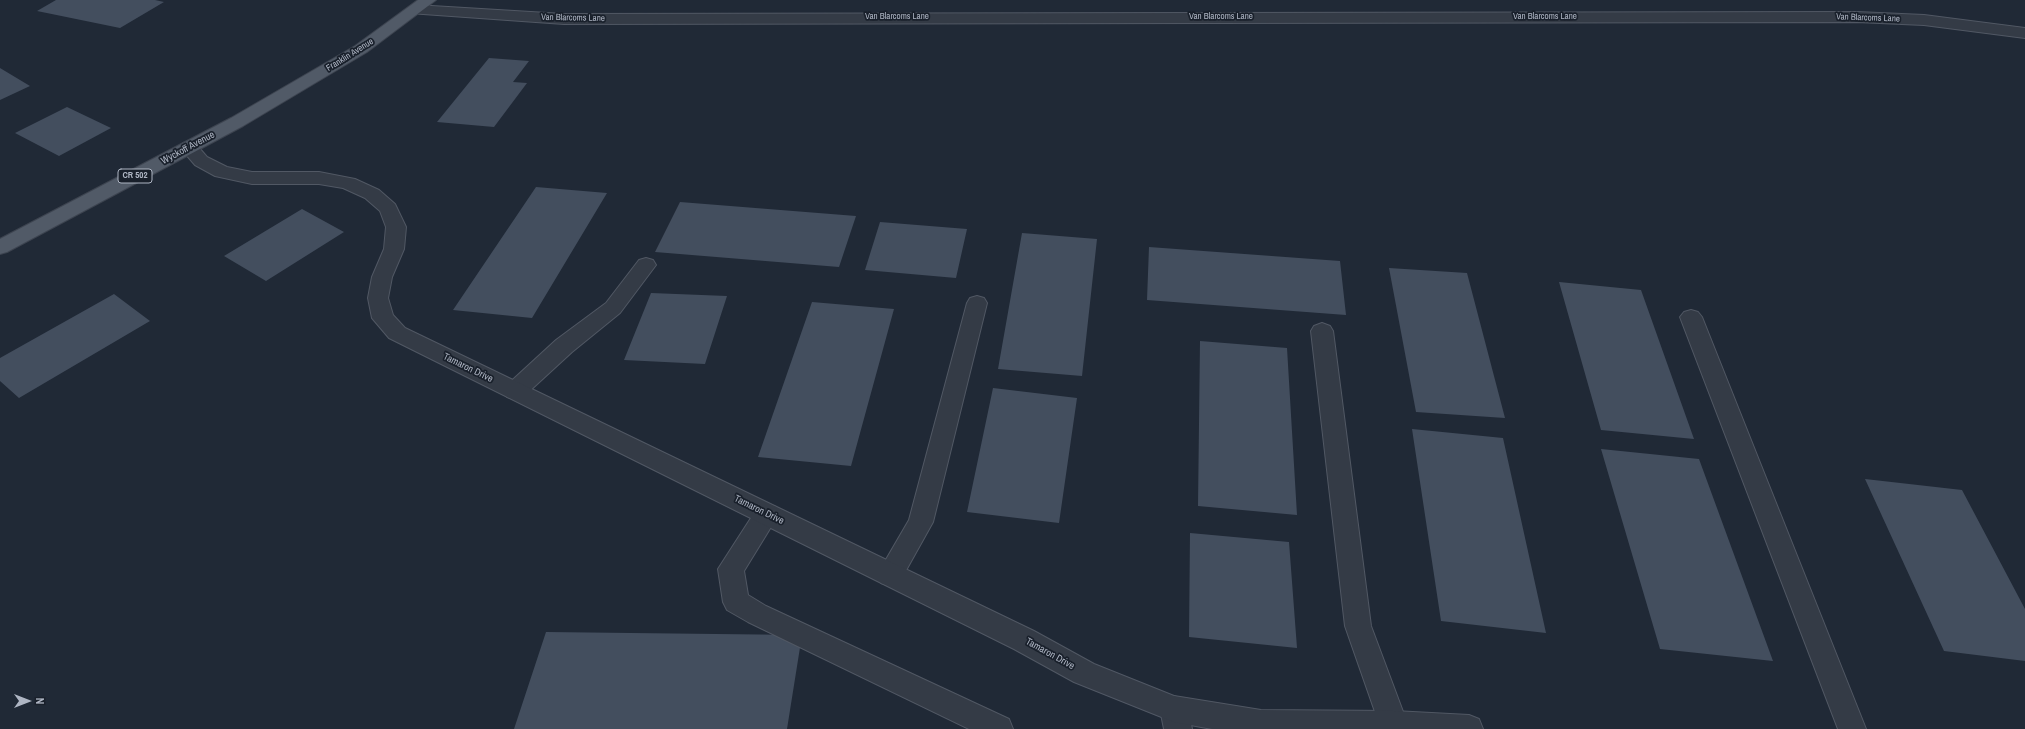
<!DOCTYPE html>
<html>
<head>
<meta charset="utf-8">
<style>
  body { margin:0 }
  #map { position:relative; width:2025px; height:729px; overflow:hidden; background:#202936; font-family:"Archivo Narrow",sans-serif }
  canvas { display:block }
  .north { position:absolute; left:8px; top:681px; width:40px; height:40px; -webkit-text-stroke:3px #19202b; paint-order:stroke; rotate:90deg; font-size:11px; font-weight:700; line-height:16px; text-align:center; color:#aeb5c3 }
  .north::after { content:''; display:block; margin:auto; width:14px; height:18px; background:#aeb5c3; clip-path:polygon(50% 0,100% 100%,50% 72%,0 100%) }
</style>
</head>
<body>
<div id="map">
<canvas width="2025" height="729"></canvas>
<div class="north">N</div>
</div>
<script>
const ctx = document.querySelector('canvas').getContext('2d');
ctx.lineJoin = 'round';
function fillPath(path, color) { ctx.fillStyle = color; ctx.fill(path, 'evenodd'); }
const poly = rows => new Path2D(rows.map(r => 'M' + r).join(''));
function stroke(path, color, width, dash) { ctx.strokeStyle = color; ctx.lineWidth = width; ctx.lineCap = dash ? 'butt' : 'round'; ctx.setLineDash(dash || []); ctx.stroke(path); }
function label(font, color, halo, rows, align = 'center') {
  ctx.font = font + ' "Archivo Narrow",sans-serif'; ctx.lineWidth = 3.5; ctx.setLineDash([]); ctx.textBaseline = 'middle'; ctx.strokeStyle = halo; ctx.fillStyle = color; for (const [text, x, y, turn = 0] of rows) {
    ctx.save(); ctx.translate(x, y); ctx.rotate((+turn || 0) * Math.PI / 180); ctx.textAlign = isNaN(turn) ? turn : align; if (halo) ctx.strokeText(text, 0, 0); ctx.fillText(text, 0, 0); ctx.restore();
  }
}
fillPath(poly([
  [56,0,155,0,164,2,120,28,37,11],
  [489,58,529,61,513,82,527,83,494,127,437,122],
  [0,68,30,86,0,100],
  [67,107,111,128,59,156,15,133],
  [536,187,607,193,532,318,453,310],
  [680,202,856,216,839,267,655,252],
  [302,209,344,232,266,281,224,256],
  [880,222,967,229,956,278,865,270],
  [1022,233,1097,239,1082,376,998,369],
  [1149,247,1340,261,1346,315,1147,300],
  [1389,268,1467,273,1505,418,1416,412],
  [1559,282,1641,290,1694,439,1601,430],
  [651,293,727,296,705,364,624,360],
  [114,294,150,321,19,398,0,381,0,358],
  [812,302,894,309,851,466,758,457],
  [1200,341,1287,348,1297,515,1198,506],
  [993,388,1077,398,1059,523,967,512],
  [1412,429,1503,438,1546,633,1441,621],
  [1601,449,1699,459,1773,661,1660,649],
  [1865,479,1962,490,2025,609,2025,661,1944,651],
  [1190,533,1289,542,1297,648,1189,637],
  [546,632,802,635,787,729,514,729]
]), '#434e5e');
const lane = poly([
  [646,258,653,260,656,265,620,313,572,352,523,397,515,399,507,397,504,391,507,385,556,340,606,303,639,260,646,258],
  [977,296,984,298,987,303,933,522,899,583,890,586,881,583,877,575,909,520,967,303,970,298,977,296],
  [1691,310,1698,312,1702,317,1866,729,1838,729,1680,317,1684,312,1691,310],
  [1322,323,1330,326,1333,331,1371,626,1408,725,1407,729,1381,729,1345,626,1311,331,1314,326,1322,323],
  [767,504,776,507,779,514,744,571,748,595,766,606,1009,719,1013,729,969,729,748,622,727,610,723,602,718,569,758,507,767,504],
  [1174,696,1184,700,1188,709,1192,729,1164,729,1160,709,1164,700,1174,696]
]);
const street = poly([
  [415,5,564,14,1857,12,1924,15,2025,28,2025,38,1924,25,1857,22,564,24,409,13,407,10,409,7,415,5],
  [189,142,195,143,207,157,227,167,252,172,319,172,355,179,379,190,395,204,406,227,404,249,392,277,388,298,393,315,405,328,1034,631,1094,664,1174,696,1261,710,1394,711,1469,715,1479,719,1483,729,1212,729,1174,722,1074,682,1014,649,389,338,372,318,368,298,372,277,384,249,386,227,380,211,365,198,343,188,319,184,252,184,215,176,195,165,183,151,180,147,183,143,189,142]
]);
const primary = poly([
  [418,0,436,0,367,52,243,126,7,252,0,254,0,239,231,118,355,46,418,0]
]);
stroke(lane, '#515864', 2);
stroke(street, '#515864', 2);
stroke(primary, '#3d4450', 2);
fillPath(lane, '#343b46');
fillPath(street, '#343b46');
fillPath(primary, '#515a67');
label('9px', '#aeb5c3', '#19202b', [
  ["Van Blarcoms Lane",897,17],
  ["Van Blarcoms Lane",1221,17],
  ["Van Blarcoms Lane",1545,17],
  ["Van Blarcoms Lane",573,18,1],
  ["Van Blarcoms Lane",1868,18,2],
  ["Franklin Avenue",350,55,-32]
]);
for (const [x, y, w] of [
  [135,176,34]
]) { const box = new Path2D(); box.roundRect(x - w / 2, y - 7, w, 14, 3); ctx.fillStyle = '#19202b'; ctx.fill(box); stroke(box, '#aeb5c3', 1); }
label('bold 9px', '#aeb5c3', null, [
  ["CR 502",135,176]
]);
label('10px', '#aeb5c3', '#19202b', [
  ["Wyckoff Avenue",188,148,-28],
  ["Tamaron Drive",468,368,26],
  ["Tamaron Drive",759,510,26],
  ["Tamaron Drive",1050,654,29]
]);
</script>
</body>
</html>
